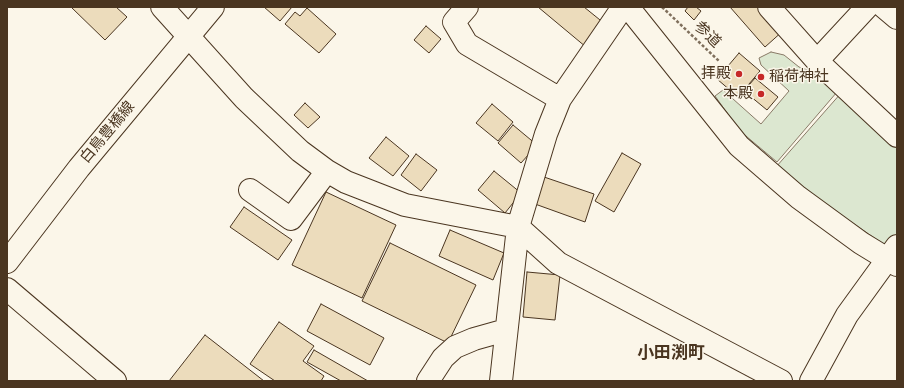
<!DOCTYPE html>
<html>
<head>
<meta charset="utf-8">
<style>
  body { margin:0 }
  #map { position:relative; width:904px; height:388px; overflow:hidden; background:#fbf6e9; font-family:"Titillium Web",sans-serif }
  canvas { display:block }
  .frame { position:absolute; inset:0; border:8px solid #4a3520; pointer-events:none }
</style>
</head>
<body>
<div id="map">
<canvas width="904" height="388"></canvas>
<div class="frame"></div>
</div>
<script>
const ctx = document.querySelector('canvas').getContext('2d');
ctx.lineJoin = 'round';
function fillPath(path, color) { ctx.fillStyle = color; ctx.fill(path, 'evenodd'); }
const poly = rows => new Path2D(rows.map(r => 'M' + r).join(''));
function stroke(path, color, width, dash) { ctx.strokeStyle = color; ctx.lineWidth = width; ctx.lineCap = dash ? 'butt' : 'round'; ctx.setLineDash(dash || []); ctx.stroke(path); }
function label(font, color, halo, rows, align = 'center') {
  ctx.font = font + ' "Titillium Web","Noto Sans JP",sans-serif'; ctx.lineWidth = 3; ctx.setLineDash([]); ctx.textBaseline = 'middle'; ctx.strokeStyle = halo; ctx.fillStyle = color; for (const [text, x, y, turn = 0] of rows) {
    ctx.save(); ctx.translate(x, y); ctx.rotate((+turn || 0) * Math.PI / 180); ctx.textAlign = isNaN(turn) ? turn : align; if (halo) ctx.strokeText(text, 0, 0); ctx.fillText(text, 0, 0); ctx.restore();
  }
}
const green = poly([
  [771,52,784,55,799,67,816,73,837,92,777,162,740,131,715,96,723,90,761,124,789,91,761,65,759,58,771,52],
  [842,92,897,143,897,238,889,248,809,193,776,167,842,92]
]);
fillPath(green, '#dce7d0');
stroke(green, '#887966', 1);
const building = poly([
  [71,7,116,7,127,17,105,40,71,7],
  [264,7,292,7,280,21,264,7],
  [538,7,584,7,605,24,586,47,538,7],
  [688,7,696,7,701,11,694,20,685,11,688,7],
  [730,7,764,7,784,30,765,47,730,7],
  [307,8,336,34,319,53,285,24,295,12,300,16,307,8],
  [426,26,441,39,429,53,414,40,426,26],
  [739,53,760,71,738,97,717,79,739,53],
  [755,78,778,97,767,110,744,91,755,78],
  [305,103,320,117,308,128,294,115,305,103],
  [492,104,513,122,498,141,476,123,492,104],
  [513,125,537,145,521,163,498,143,513,125],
  [386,137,409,156,393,176,369,158,386,137],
  [622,153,641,164,614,212,595,201,622,153],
  [416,154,437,170,421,191,401,175,416,154],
  [494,171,521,193,505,213,478,190,494,171],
  [544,177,594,194,585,222,535,204,544,177],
  [326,192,396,225,362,298,292,265,326,192],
  [244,207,292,240,278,260,230,227,244,207],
  [450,230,504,253,493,280,439,256,450,230],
  [390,243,476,285,448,343,362,301,390,243],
  [527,272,560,275,555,320,523,317,527,272],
  [321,304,384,338,370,365,307,331,321,304],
  [279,322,314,346,303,361,324,376,321,381,275,381,250,364,279,322],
  [205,335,264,381,169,381,205,335],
  [314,350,368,381,341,381,307,362,314,350]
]);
fillPath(building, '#ecdcbc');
stroke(building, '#4a3520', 1);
const minor = poly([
  [162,7,244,98,300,151,327,171,346,182,405,205,518,227,558,263,781,381],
  [467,7,454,22,467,44,560,99],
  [628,7,739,146,798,197,861,243,897,265],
  [769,7,817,61,897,136],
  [884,7,897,18],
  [817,61,867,7],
  [250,190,291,219,327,171],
  [7,289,115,381],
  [428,381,443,358,455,347,474,339,506,330],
  [501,381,518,227,546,134,560,99,623,7],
  [811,381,847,315,897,246]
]);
const major = poly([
  [7,262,79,168,213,7]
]);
stroke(minor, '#4a3520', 24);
stroke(major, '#4a3520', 24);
stroke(poly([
  [662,7,720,62]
]), '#7f6f5c', 2.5, [3, 2]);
stroke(minor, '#fbf6e9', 22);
stroke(major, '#fbf6e9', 22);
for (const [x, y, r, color] of [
  [739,74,4,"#c62828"],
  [761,77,4,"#c62828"],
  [761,94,4,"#c62828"]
]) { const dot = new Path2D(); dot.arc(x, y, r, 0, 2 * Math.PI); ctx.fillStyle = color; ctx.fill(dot); stroke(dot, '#fbf6e9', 1.5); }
label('15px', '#4a3520', '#fbf6e9', [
  ["参道",707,35,44],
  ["白鳥豊橋線",108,133,-50]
]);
label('15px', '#4a3520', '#fbf6e9', [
  ["拝殿",731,74],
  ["稲荷神社",769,77,"left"],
  ["本殿",753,94]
], 'right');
label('bold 17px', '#4a3520', '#fbf6e9', [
  ["小田渕町",671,354]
]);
</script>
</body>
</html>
